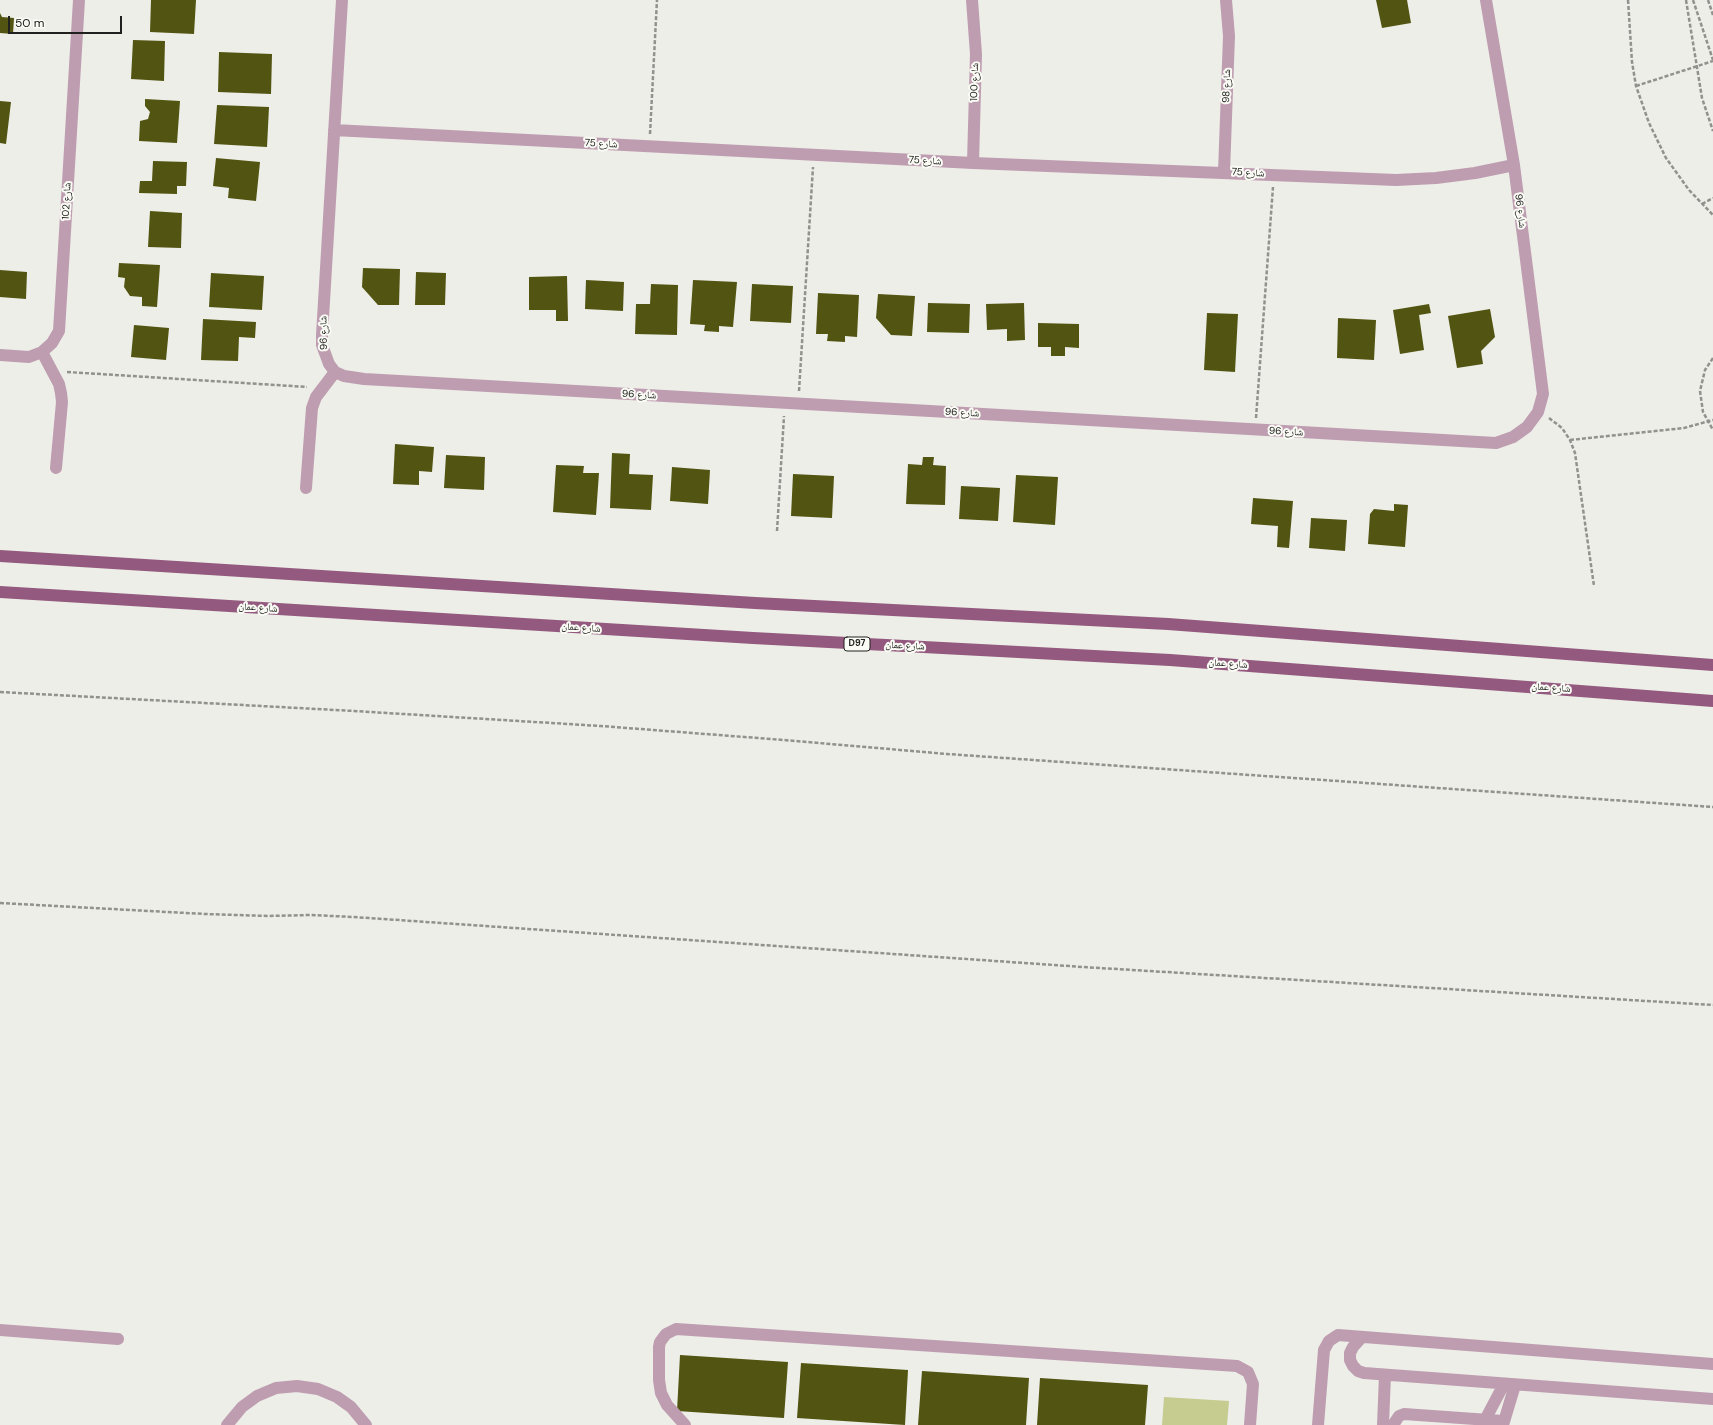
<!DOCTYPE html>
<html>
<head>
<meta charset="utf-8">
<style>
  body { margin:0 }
  #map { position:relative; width:1713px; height:1425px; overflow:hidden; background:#edeee7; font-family:"DM Sans",sans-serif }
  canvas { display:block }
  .scale { position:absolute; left:8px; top:16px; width:114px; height:18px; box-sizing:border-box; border:2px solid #20201e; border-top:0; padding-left:5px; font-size:12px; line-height:14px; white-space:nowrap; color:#20201e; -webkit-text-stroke:3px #fafbf5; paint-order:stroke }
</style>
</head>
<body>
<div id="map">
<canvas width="1713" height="1425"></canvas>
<div class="scale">50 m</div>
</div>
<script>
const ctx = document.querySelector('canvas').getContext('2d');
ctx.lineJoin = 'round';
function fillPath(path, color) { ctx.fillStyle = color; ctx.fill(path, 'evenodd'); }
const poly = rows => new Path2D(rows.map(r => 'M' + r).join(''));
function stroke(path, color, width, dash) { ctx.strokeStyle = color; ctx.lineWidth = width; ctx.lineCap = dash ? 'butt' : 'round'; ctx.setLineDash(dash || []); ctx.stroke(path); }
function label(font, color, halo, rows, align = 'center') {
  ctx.font = font + ' "DM Sans","Noto Naskh Arabic",sans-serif'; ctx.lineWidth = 4; ctx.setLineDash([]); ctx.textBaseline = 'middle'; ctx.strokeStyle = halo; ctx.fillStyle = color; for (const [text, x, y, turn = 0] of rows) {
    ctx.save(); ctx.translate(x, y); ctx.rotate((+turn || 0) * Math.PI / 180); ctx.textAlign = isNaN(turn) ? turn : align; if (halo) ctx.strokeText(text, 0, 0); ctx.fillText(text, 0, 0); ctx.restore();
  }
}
fillPath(poly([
  [1164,1397,1229,1401,1227,1425,1162,1425]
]), '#c6cb90');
fillPath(poly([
  [151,0,196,0,194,34,150,32],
  [1376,0,1407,0,1411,23,1382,28],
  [0,13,2,17,14,18,13,34,0,33],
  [133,40,165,41,164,81,131,79],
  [219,52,272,54,271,94,218,92],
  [145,99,180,101,177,143,139,141,140,121,148,119,150,112,145,106],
  [0,101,11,102,6,144,0,143],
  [217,105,269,107,267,147,214,144],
  [216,158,260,162,256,201,228,198,229,188,213,186],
  [153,161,187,162,186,186,177,186,177,194,139,193,140,181,152,181],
  [150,211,182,213,181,248,148,247],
  [119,263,160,265,157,307,142,306,142,297,130,296,124,287,125,278,118,277],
  [363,268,400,269,399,305,378,305,362,287],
  [0,270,27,272,26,299,0,297],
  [416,272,446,273,445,305,415,305],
  [211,273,264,276,262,310,209,307],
  [567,276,568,321,556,321,556,310,529,310,529,277],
  [586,280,624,282,623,311,585,309],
  [693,280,737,282,733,327,719,326,719,332,704,331,705,325,690,324],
  [651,284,678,285,677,335,635,334,636,304,650,304],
  [752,284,793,286,791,323,750,321],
  [818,293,859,295,857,337,845,336,845,342,827,341,828,334,816,334],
  [878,294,915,296,912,336,891,335,876,318],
  [928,303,970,304,969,333,927,332],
  [1024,303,1025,340,1007,341,1007,329,987,330,986,304],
  [1429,304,1431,313,1419,315,1424,350,1400,354,1393,310],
  [1490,309,1495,337,1481,351,1483,364,1457,368,1448,316],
  [1207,313,1238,314,1235,372,1204,370],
  [1338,318,1376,320,1374,360,1337,358],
  [203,319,256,322,255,338,239,337,238,361,201,360],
  [1038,323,1079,324,1079,348,1065,347,1065,356,1051,356,1051,347,1038,347],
  [134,325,169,328,166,360,131,357],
  [395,444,434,447,432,472,419,471,419,485,393,484],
  [612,453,630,454,629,474,653,475,651,510,610,508],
  [446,455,485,457,484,490,444,488],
  [923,457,934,457,933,465,946,466,945,505,906,504,908,464,922,465],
  [556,465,584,466,583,473,599,473,596,515,553,512],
  [672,467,710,470,708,504,670,501],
  [793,474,834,476,832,518,791,516],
  [1016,475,1058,477,1055,525,1013,522],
  [961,486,1000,488,998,521,959,519],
  [1253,498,1293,501,1289,548,1277,547,1278,526,1251,524],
  [1394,504,1408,505,1405,547,1368,544,1370,514,1374,509,1394,511],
  [1311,518,1347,520,1345,551,1309,548],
  [680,1355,788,1362,784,1418,677,1411],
  [801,1363,908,1370,905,1425,797,1418],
  [922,1371,1029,1378,1026,1425,918,1425],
  [1040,1378,1148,1385,1145,1425,1037,1425]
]), '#525411');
stroke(poly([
  [1628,0,1632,62,1636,86,1649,123,1666,158,1689,190,1713,215],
  [1686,0,1702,98,1713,131],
  [1693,0,1713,60],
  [1708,0,1713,15],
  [1636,86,1713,61],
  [650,134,657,0],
  [1702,204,1713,198],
  [1713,358,1705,370,1700,391,1703,412,1713,430],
  [67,372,307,387],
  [799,391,813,167],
  [1256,418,1273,187],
  [1549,418,1562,428,1570,440,1575,453,1594,586],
  [1570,440,1684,428,1713,420],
  [777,531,784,416],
  [0,692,354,711,601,726,784,740,947,754,1713,807],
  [0,903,205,914,268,916,310,915,354,917,1083,967,1713,1005]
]), '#91918d', 2.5, [4, 2]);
stroke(poly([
  [342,0,322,335,322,345,329,364,335,372,344,376,364,379,1496,443,1513,437,1527,427,1538,412,1543,394,1514,165,1486,0],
  [972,0,976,54,973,163],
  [334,130,973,163,1396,180,1436,178,1475,173,1514,165],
  [1224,172,1229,36,1226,0],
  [42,352,59,384,61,393,62,402,56,468],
  [0,355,29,357,42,352,52,343,59,331,79,0],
  [306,488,312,408,316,397,335,372],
  [0,1330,118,1339],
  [1362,1337,1353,1347,1350,1353,1350,1360,1353,1366,1358,1371,1364,1373,1713,1399],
  [1485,1420,1504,1384],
  [227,1425,242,1407,257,1396,276,1388,297,1386,318,1389,337,1397,351,1407,366,1425],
  [685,1425,667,1405,661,1393,659,1380,659,1347,660,1342,666,1334,676,1329,1237,1366,1248,1372,1253,1384,1250,1425],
  [1318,1425,1324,1350,1329,1341,1338,1335,1713,1364],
  [1383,1425,1385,1375],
  [1393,1425,1399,1416,1404,1414,1503,1421],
  [1503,1425,1515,1385]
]), '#be9db1', 12);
stroke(poly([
  [0,556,755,603,1168,624,1713,665],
  [0,592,753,638,1170,660,1713,701]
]), '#93597e', 12);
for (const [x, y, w] of [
  [857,644,26]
]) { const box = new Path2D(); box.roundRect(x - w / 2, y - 7, w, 14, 3); ctx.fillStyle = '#fafbf5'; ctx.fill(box); stroke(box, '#20201e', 1); }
label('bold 9px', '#20201e', null, [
  ["D97",857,644]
]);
label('10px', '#20201e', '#fafbf5', [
  ["شارع 100",975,82,-88],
  ["شارع 98",1227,86,-88],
  ["شارع 75",601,144,3],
  ["شارع 75",925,161,3],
  ["شارع 75",1248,173,3],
  ["شارع 102",67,201,-87],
  ["شارع 96",1520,211,83],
  ["شارع 96",324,333,-91],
  ["شارع 96",639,395,3],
  ["شارع 96",962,413,3],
  ["شارع 96",1286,432,3],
  ["شارع عمان",258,608,4],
  ["شارع عمان",581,628,4],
  ["شارع عمان",905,646,3],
  ["شارع عمان",1228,664,4],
  ["شارع عمان",1551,688,4]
]);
</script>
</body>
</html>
